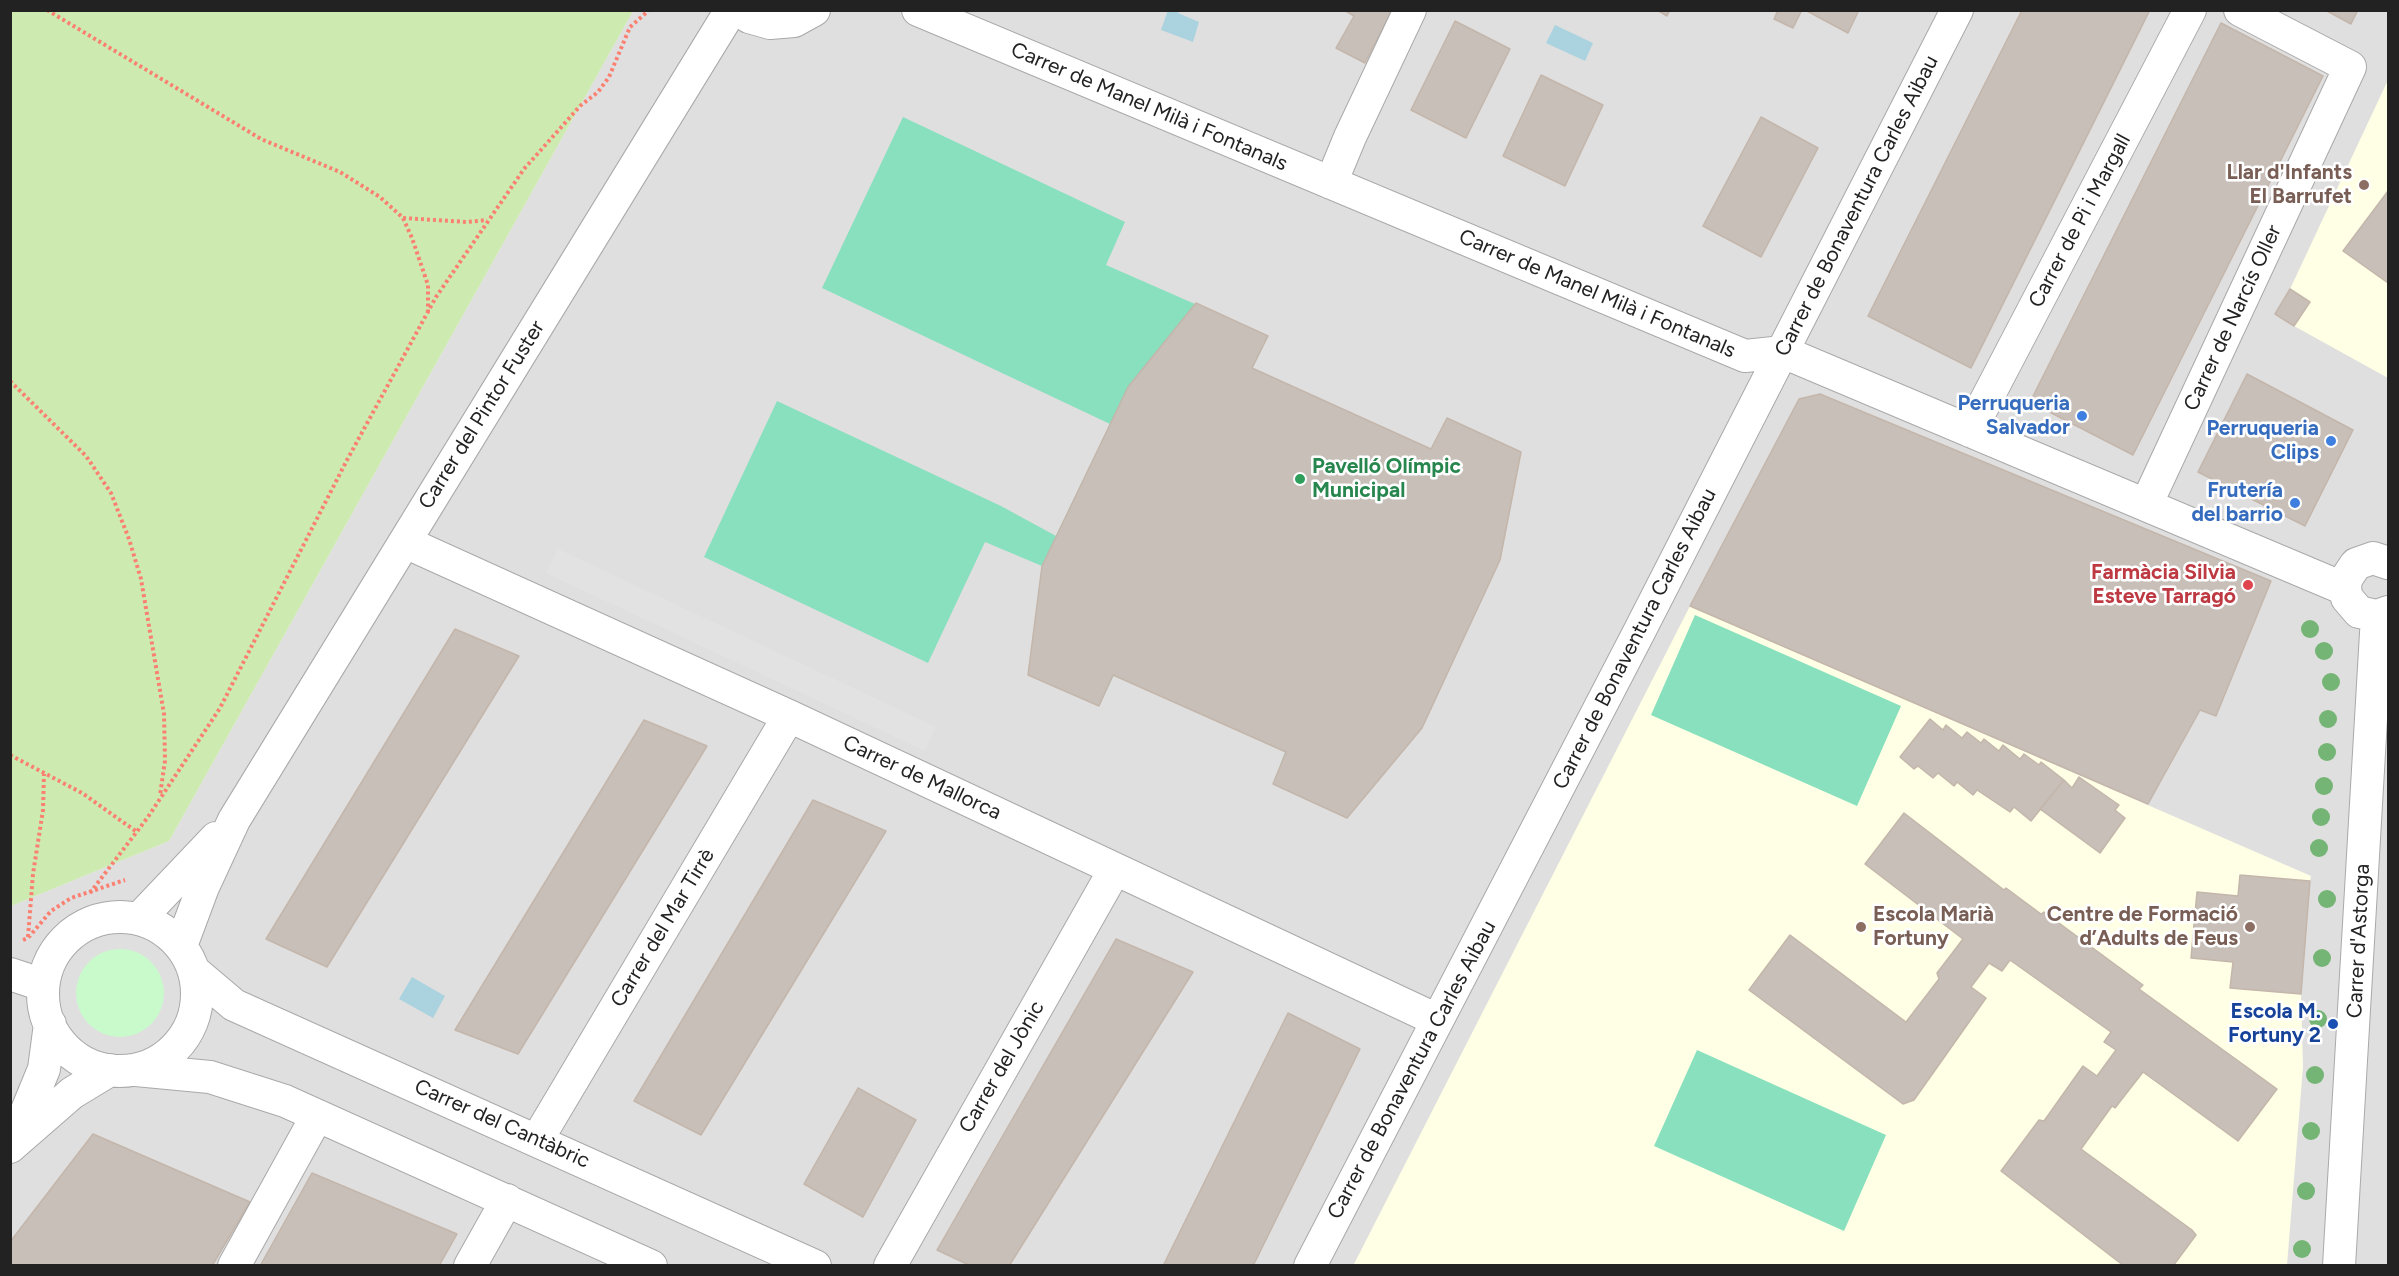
<!DOCTYPE html>
<html>
<head>
<meta charset="utf-8">
<style>
  body { margin:0 }
  #map { position:relative; width:2399px; height:1276px; overflow:hidden; background:#f2efe9; font-family:Figtree,sans-serif }
  canvas { display:block }
  .frame { position:absolute; inset:0; border:12px solid #222; pointer-events:none }
</style>
</head>
<body>
<div id="map">
<canvas width="2399" height="1276"></canvas>
<div class="frame"></div>
</div>
<script>
const ctx = document.querySelector('canvas').getContext('2d');
ctx.lineJoin = 'round';
function fillPath(path, color) { ctx.fillStyle = color; ctx.fill(path, 'evenodd'); }
const poly = rows => new Path2D(rows.map(r => 'M' + r).join(''));
function stroke(path, color, width, dash) { ctx.strokeStyle = color; ctx.lineWidth = width; ctx.lineCap = dash ? 'butt' : 'round'; ctx.setLineDash(dash || []); ctx.stroke(path); }
function label(font, color, halo, rows, align = 'center') {
  ctx.font = font + ' Figtree,sans-serif'; ctx.lineWidth = 5; ctx.setLineDash([]); ctx.textBaseline = 'middle'; ctx.strokeStyle = halo; ctx.fillStyle = color; for (const [text, x, y, turn = 0] of rows) {
    ctx.save(); ctx.translate(x, y); ctx.rotate((+turn || 0) * Math.PI / 180); ctx.textAlign = isNaN(turn) ? turn : align; if (halo) ctx.strokeText(text, 0, 0); ctx.fillText(text, 0, 0); ctx.restore();
  }
}
fillPath(poly([
  [633,11,2388,11,2388,1265,11,1266,11,906,169,841]
]), '#e0dfdf');
fillPath(poly([
  [2388,80,2388,378,2294,326,2309,302,2290,289],
  [1690,606,2311,876,2310,881,2240,875,2238,896,2197,892,2191,957,2233,962,2231,988,2301,994,2303,1067,2287,1265,1353,1266]
]), '#ffffe5');
fillPath(poly([
  [11,10,633,11,169,841,11,906]
]), '#cdebb0');
fillPath(poly([
  '76 993a44 44 0 1 1 88 0a44 44 0 1 1-88 0Z'
]), '#c8facc');
fillPath(poly([
  [903,117,1125,222,1106,265,1268,336,1252,369,1431,449,1447,418,1521,452,1500,560,1422,728,1347,818,1273,784,1285,752,1114,675,1099,706,1028,675,1042,566,985,542,928,663,704,557,777,401,1001,506,1056,536,1110,424,822,288],
  [1695,615,1901,706,1857,806,1651,715],
  [1697,1050,1886,1135,1844,1231,1654,1146]
]), '#88e0be');
fillPath(poly([
  [558,549,936,727,925,751,546,573]
]), '#e2e2e2');
fillPath(poly([
  [1168,10,1179,11,1178,13,1199,22,1193,42,1161,30],
  [1555,25,1593,43,1585,61,1546,43],
  [412,977,445,996,433,1018,399,999]
]), '#aad3df');
const building = poly([
  [1344,10,1392,10,1365,63,1336,48,1354,16,1344,10],
  [1657,10,1670,10,1667,16,1657,10],
  [1778,10,1802,10,1793,28,1774,19,1778,10],
  [1805,10,1859,10,1848,33,1805,10],
  [2022,10,2150,10,1971,368,1868,316,2022,10],
  [2325,10,2358,10,2351,24,2325,10],
  [1455,21,1510,49,1466,138,1411,110,1455,21],
  [2221,23,2323,76,2133,455,2030,402,2221,23],
  [1541,75,1603,105,1565,186,1503,156,1541,75],
  [1761,117,1818,148,1761,257,1703,226,1761,117],
  [2388,191,2388,283,2343,251,2388,191],
  [2290,289,2310,302,2294,326,2275,314,2290,289],
  [1196,303,1268,336,1252,368,1431,449,1447,418,1521,452,1500,560,1422,728,1347,818,1273,784,1286,752,1113,675,1099,706,1028,675,1042,566,1128,387,1196,303],
  [2247,374,2353,430,2305,526,2198,472,2247,374],
  [1820,394,2271,581,2216,716,2200,710,2148,804,1690,606,1799,399,1820,394],
  [455,629,519,656,327,967,266,939,455,629],
  [1930,719,1943,730,1946,725,1962,738,1967,732,1981,743,1984,739,1999,751,2003,745,2020,759,2024,754,2039,765,2041,762,2064,780,2031,821,2014,807,2010,812,1977,790,1973,795,1957,782,1954,786,1938,773,1933,778,1918,766,1914,769,1900,757,1930,719],
  [644,720,707,746,518,1054,455,1030,644,720],
  [2079,777,2119,805,2115,810,2125,818,2100,853,2040,809,2064,780,2072,788,2079,777],
  [813,800,886,831,701,1135,634,1101,813,800],
  [1904,813,2004,890,2006,888,2041,914,2044,912,2143,985,2139,989,2277,1089,2238,1141,2143,1072,2115,1108,2112,1106,2081,1149,2192,1230,2196,1235,2173,1266,2124,1266,2001,1171,2039,1120,2044,1121,2083,1066,2097,1076,2116,1050,2104,1042,2111,1032,2010,960,2002,971,1989,963,1971,987,1986,998,1914,1100,1903,1104,1749,990,1790,935,1906,1022,1939,979,1937,973,1963,939,1865,864,1904,813],
  [2240,875,2310,881,2301,994,2230,988,2233,962,2191,958,2197,892,2238,896,2240,875],
  [1116,939,1193,972,1009,1266,971,1266,937,1250,1116,939],
  [1288,1013,1360,1049,1253,1266,1163,1266,1288,1013],
  [858,1088,916,1120,863,1217,804,1184,858,1088],
  [93,1134,250,1202,212,1266,10,1266,10,1242,93,1134],
  [312,1173,457,1234,439,1266,260,1266,312,1173]
]);
fillPath(building, '#c7bfb8');
stroke(building, '#c4b6ab', 1.5);
const minor = poly([
  [739,10,749,17,770,23,794,21,814,10],
  [918,10,1745,356,1783,352,2345,589],
  [1331,183,1350,137,1410,10],
  [1970,431,2190,10],
  [2146,505,2350,67,2240,10],
  [405,542,789,716,1437,1020],
  [2388,563,2373,558,2356,564,2346,579,2345,589,2347,598,2359,612,2377,616,2388,612],
  '43 994a77 77 0 1 1 154 0a77 77 0 1 1-154 0Z',
  [139,919,216,838],
  [181,946,203,887,234,820,731,10],
  [195,972,234,1005,815,1266],
  [10,974,43,985],
  [136,1070,210,1077,285,1101,651,1266],
  [16,1137,44,1069,50,1024],
  [537,1140,789,716],
  [10,1147,72,1093,110,1070],
  [234,1266,317,1116],
  [470,1266,507,1200],
  [890,1266,1115,869],
  [1310,1266,1638,634,1957,10],
  [2339,1266,2377,616]
]);
stroke(minor, '#a9a9a9', 34);
stroke(poly([
  [47,10,261,139,340,172,380,197,403,218,412,238,428,285,428,313],
  [403,218,467,222,487,220],
  [10,381,86,456,111,493,129,539,141,579,164,714,165,761,160,795],
  [10,755,82,793,137,832],
  [90,893,148,817,220,708,347,460,436,297,524,169,580,106,598,92,609,77,630,27,649,10],
  [28,937,33,874,43,810,44,774],
  [23,940,28,938,51,911,71,898,125,880]
]), '#fa8072', 4, [3, 3]);
stroke(minor, '#fff', 32);
ctx.fillStyle = '#74b475';
for (const [x, y] of [
  [2310,629],
  [2324,651],
  [2331,682],
  [2328,719],
  [2327,752],
  [2324,786],
  [2321,817],
  [2319,848],
  [2327,899],
  [2322,958],
  [2318,1019],
  [2315,1075],
  [2311,1131],
  [2306,1191],
  [2302,1249]
]) { ctx.beginPath(); ctx.arc(x, y, 9, 0, 2 * Math.PI); ctx.fill(); }
for (const [x, y, r, color] of [
  [2364,185,6,"#8d6e63"],
  [2082,416,6,"#3f7fe0"],
  [2331,441,6,"#3f7fe0"],
  [1300,479,6,"#2e9e5b"],
  [2295,503,6,"#3f7fe0"],
  [2248,585,6,"#e0444e"],
  [1861,927,6,"#8d6e63"],
  [2250,927,6,"#8d6e63"],
  [2333,1024,6,"#1a4fb4"]
]) { const dot = new Path2D(); dot.arc(x, y, r, 0, 2 * Math.PI); ctx.fillStyle = color; ctx.fill(dot); stroke(dot, '#fff', 2); }
label('21px', '#222', '#fff', [
  ["Carrer de Manel Milà i Fontanals",1149,107,23],
  ["Carrer de Bonaventura Carles Aibau",1857,206,-63],
  ["Carrer de Pi i Margall",2080,221,-62],
  ["Carrer de Manel Milà i Fontanals",1597,294,23],
  ["Carrer de Narcís Oller",2233,318,-65],
  ["Carrer del Pintor Fuster",482,415,-58],
  ["Carrer de Bonaventura Carles Aibau",1635,639,-63],
  ["Carrer de Mallorca",922,778,25],
  ["Carrer del Mar Tirrè",663,928,-59],
  ["Carrer d'Astorga",2359,941,-87],
  ["Carrer del Jònic",1002,1067,-60],
  ["Carrer de Bonaventura Carles Aibau",1412,1070,-62],
  ["Carrer del Cantàbric",502,1124,24]
]);
label('bold 21px', '#785e54', '#fff', [
  ["Llar d'Infants",2352,173],
  ["El Barrufet",2352,197],
  ["Escola Marià",1873,915,"left"],
  ["Fortuny",1873,939,"left"],
  ["Centre de Formació",2238,915],
  ["d’Adults de Feus",2238,939]
], 'right');
label('bold 21px', '#366cbe', '#fff', [
  ["Perruqueria",2070,404],
  ["Salvador",2070,428],
  ["Perruqueria",2319,429],
  ["Clips",2319,453],
  ["Frutería",2283,491],
  ["del barrio",2283,515]
], 'right');
label('bold 21px', '#27864d', '#fff', [
  ["Pavelló Olímpic",1312,467],
  ["Municipal",1312,491]
], 'left');
label('bold 21px', '#be3a42', '#fff', [
  ["Farmàcia Silvia",2236,573],
  ["Esteve Tarragó",2236,597]
], 'right');
label('bold 21px', '#164399', '#fff', [
  ["Escola M.",2321,1012],
  ["Fortuny 2",2321,1036]
], 'right');
</script>
</body>
</html>
